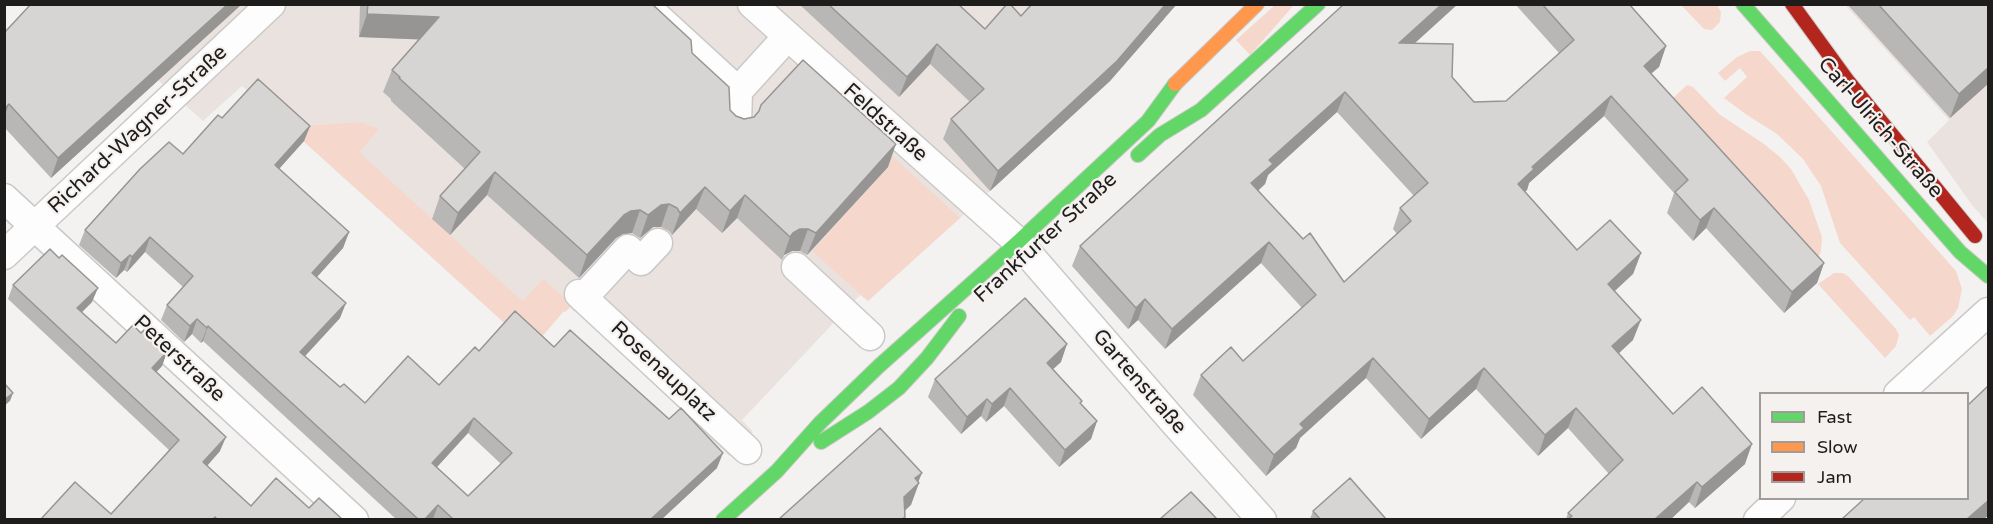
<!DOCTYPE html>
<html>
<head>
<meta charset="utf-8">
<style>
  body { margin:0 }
  #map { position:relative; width:1993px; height:524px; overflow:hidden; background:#f4f2f0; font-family:"Varela Round",sans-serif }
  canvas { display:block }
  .frame { position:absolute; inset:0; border:6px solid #1e1d1c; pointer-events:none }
  .legend { position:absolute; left:1759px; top:392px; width:210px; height:108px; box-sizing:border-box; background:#f5f1ef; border:2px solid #9f9c9b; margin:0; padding:8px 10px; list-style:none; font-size:18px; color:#1e1d1c }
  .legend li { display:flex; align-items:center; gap:12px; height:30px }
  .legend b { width:30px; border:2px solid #9f9c9b }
</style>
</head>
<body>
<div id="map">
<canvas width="1993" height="524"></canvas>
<div class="frame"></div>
<ul class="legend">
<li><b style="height:8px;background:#63d668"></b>Fast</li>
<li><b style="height:8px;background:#ff974d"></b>Slow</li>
<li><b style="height:8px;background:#b3261e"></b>Jam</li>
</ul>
</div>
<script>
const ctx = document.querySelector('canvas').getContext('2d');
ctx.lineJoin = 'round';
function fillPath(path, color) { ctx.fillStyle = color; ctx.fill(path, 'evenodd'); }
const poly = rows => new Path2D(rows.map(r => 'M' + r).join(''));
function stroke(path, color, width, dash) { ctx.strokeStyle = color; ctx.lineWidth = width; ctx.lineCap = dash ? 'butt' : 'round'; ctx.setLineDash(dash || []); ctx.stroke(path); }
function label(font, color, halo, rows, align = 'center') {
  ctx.font = font + ' "Varela Round",sans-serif'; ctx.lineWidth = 4.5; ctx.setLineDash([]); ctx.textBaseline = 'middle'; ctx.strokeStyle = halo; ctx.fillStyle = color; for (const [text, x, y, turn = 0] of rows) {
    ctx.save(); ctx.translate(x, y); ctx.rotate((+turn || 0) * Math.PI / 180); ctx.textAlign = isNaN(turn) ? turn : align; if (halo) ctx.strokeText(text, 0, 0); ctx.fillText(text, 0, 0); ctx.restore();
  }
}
fillPath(poly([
  [75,5,1177,5,990,191,868,301,860,295,742,420,753,432,729,456,572,306,565,312,564,311,532,348,242,86,203,121],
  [1845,5,1988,5,1988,223,1972,205,1927,142,1949,120]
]), '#eae2de');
fillPath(poly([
  [1275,5,1294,5,1250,55,1236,40],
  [1681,5,1717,5,1721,12,1720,22,1712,30,1704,29],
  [1750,51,1760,51,1956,271,1962,289,1958,308,1953,316,1930,336,1914,317,1910,320,1840,243,1821,186,1803,159,1777,134,1747,115,1724,98,1747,77,1740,68,1725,81,1718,73,1737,57],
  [809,80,960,218,868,301,812,251,888,167],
  [1687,85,1693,87,1719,114,1764,144,1780,157,1791,169,1809,200,1822,237,1821,251,1818,258,1659,111],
  [360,122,379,129,359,152,513,293,523,301,543,279,572,305,565,312,564,311,532,348,285,124,307,126],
  [1834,273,1843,273,1848,276,1896,329,1899,335,1896,346,1885,358,1818,284]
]), '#f6d7cb');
const street = poly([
  [643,4,738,91],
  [752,4,1018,242,1174,422,1262,520],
  [737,125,738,91,788,36],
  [4,198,354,520],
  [4,255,271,4],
  [796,267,870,336],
  [579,294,747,450],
  [583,298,628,249,641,261,658,243],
  [1898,394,1988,312],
  [1758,520,1781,498]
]);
const fast = poly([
  [1743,4,1960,252,1988,276],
  [1138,155,1160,135,1201,110,1318,4],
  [821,442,868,412,899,388,927,358,959,316],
  [723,520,777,471,820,423,879,366,1018,242,1148,121,1175,84]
]);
const slow = poly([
  [1175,84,1257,4]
]);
const jam = poly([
  [1792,4,1848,81,1975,236]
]);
stroke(street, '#cbc9c8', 31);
stroke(fast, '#cbc9c8', 16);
stroke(slow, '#cbc9c8', 16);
stroke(jam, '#cbc9c8', 16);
stroke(street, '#fdfdfd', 28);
stroke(fast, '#63d668', 14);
stroke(slow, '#ff974d', 14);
stroke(jam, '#b3261e', 14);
fillPath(poly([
  [242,4,51,178,4,127,4,33],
  [360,4,652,4,692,53,730,110,736,116,888,167,807,255,800,251,792,251,784,255,782,260,737,218,722,233,696,209,672,235,669,231,661,227,653,227,640,238,632,233,623,234,616,238,579,278,487,195,450,235,432,219,440,196,465,169,391,101,391,99,383,92,392,70,419,39,359,37],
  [799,4,958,4,985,29,1021,16,1164,19,1110,81,990,191,943,139,951,119,970,102,930,64,899,97],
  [1515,4,1629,4,1666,46,1659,67,1651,73,1824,263,1817,283,1784,313,1706,228,1693,241,1667,213,1674,193,1604,116,1529,183,1527,190,1525,192,1577,250,1641,253,1633,274,1615,291,1633,340,1618,354,1673,414,1745,464,1695,508,1689,502,1671,519,1566,519,1568,513,1609,474,1568,428,1538,456,1476,389,1421,439,1366,378,1300,438,1296,448,1266,476,1193,395,1201,375,1243,361,1302,308,1261,263,1165,349,1138,320,1128,329,1072,266,1080,246,1414,44,1452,77,1474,102,1506,101,1559,53],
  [1337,112,1414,196,1400,208,1393,229,1397,234,1344,282,1258,191,1265,184,1268,175],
  [1847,4,1989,4,1989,83,1950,118],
  [222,118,310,126,304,141,279,169,349,232,343,248,317,277,340,318,305,356,340,387,365,403,439,385,479,351,554,347,717,468,662,519,396,519,203,341,201,343,192,334,184,342,161,320,167,305,183,287,145,252,127,272,124,270,116,278,79,245,85,230,183,154],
  [468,433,501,464,468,496,437,467],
  [59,258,92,302,82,312,116,343,141,333,167,352,162,366,156,372,220,451,207,466,251,506,309,508,342,519,41,519,111,514,169,450,8,299,13,285],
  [1061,362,1053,369,1082,401,1081,404,1097,421,1091,439,1059,467,1004,406,986,422,981,416,961,434,928,397,935,379],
  [1313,511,1386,519,1310,519]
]), '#b9b7b6');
fillPath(poly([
  [228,4,242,4,51,178,58,158],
  [1166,4,1177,4,1110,81,990,191,998,171],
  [1442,4,1458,4,1392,64,1399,43],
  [367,14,439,17,431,40,359,37],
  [937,44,930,64,899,97,907,77],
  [1666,46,1659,67,1637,86,1644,66],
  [1989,67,1989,83,1950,118,1959,94],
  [1345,92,1337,112,1268,175,1265,184,1243,204,1251,183,1269,160],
  [1611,96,1604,116,1529,183,1527,190,1510,205,1518,184,1532,167],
  [9,104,4,117,4,109],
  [310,126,304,141,269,180,275,165],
  [896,144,888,167,807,255,816,233],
  [495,172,487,195,450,235,458,213],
  [705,187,696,209,672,235,680,213],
  [745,195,737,218,722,233,730,211],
  [669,204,661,227,653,227,640,238,648,215,661,205],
  [1714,208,1706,228,1693,241,1700,220],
  [640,210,632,233,623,234,616,238,579,278,587,255,624,215,631,211],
  [800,229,808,229,800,251,792,251,784,255,782,260,790,237,793,233],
  [349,232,343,248,307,288,312,273],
  [150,237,145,252,127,272,132,257],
  [1269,242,1261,263,1165,349,1172,329],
  [1641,253,1633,274,1600,304,1608,284],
  [130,255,124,270,116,278,121,263],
  [1824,263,1817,283,1784,313,1792,292],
  [98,288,92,302,72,322,77,308],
  [1145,299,1138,320,1128,329,1136,308],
  [346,303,340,318,295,367,300,352],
  [197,319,192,334,184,342,190,326],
  [1641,320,1633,340,1604,367,1612,346],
  [208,326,203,341,201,343,207,328],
  [1067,344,1061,362,1041,380,1047,363],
  [167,352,162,366,147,382,152,368],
  [1373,358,1366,378,1300,438,1296,448,1266,476,1274,455,1300,424],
  [1484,368,1476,389,1421,439,1429,419],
  [1010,388,1004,406,986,422,992,404],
  [13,393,10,401,4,406,4,400],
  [987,399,981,416,961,434,967,417],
  [1576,408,1568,428,1538,456,1545,435],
  [474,418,468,433,427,478,432,463],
  [1097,421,1091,439,1059,467,1065,450],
  [226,437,220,451,198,476,203,462],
  [1752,444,1745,464,1695,508,1702,487],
  [723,453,717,468,662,519,651,519],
  [922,473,917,485,919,483,911,505,896,519,904,497,915,478],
  [1697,482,1689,502,1671,519,1655,519],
  [1989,500,1989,515,1984,519,1967,519],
  [438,505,433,519,425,519]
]), '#969594');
const building = poly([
  [31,4,228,4,58,158,9,104,4,109,4,33,31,4],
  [368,4,652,4,691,40,692,53,729,87,730,110,736,116,744,119,754,117,759,111,761,105,803,60,896,144,816,233,808,229,800,229,793,233,790,237,745,195,730,211,705,187,680,213,677,208,669,204,661,205,648,215,640,210,631,211,624,215,587,255,495,172,458,213,440,196,480,152,399,78,400,77,392,70,439,17,367,14,368,4],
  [828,4,958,4,985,29,1007,4,1010,4,1021,16,1032,4,1166,4,1117,61,998,171,951,119,984,89,937,44,907,77,828,4],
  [1344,4,1442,4,1399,43,1453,44,1452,77,1474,102,1506,101,1574,40,1542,4,1629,4,1666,46,1644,66,1824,263,1792,292,1714,208,1700,220,1675,192,1688,180,1611,96,1532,167,1534,169,1518,184,1577,250,1610,220,1641,253,1608,284,1641,320,1612,346,1673,414,1702,387,1752,444,1702,487,1697,482,1655,519,1568,519,1572,516,1568,513,1623,460,1576,408,1545,435,1484,368,1429,419,1373,358,1300,424,1304,428,1274,455,1201,375,1231,347,1243,361,1316,295,1269,242,1172,329,1145,299,1136,308,1080,246,1344,4],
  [1345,92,1428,183,1400,208,1411,221,1344,282,1310,233,1303,239,1251,183,1273,164,1269,160,1345,92],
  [1878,4,1989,4,1989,67,1959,94,1878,4],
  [258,79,310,126,275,165,349,232,312,273,346,303,300,352,340,387,344,384,365,403,408,356,439,385,475,347,479,351,515,311,554,347,570,330,669,419,681,408,723,453,651,519,453,519,438,505,425,519,418,519,208,326,207,328,197,319,190,326,167,305,193,276,150,237,132,257,130,255,121,263,85,230,140,169,169,142,183,154,218,115,222,118,258,79],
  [474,418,512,453,468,496,432,463,474,418],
  [50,249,59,258,62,255,98,288,77,308,116,343,133,325,141,333,144,330,167,352,152,368,226,437,203,462,251,506,276,478,309,508,319,498,342,519,217,519,215,517,213,519,41,519,75,482,111,514,179,440,13,285,50,249],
  [1025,298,1067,344,1047,363,1082,401,1080,403,1097,421,1065,450,1010,388,992,404,987,399,967,417,935,379,1025,298],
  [4,383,13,393,4,400,4,383],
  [1988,386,1989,500,1967,519,1842,519,1865,498,1968,498,1968,405,1988,386],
  [880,428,922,473,915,478,919,483,904,497,905,517,902,519,779,519,880,428],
  [1350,478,1386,519,1320,519,1313,511,1350,478],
  [1191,492,1217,519,1160,519,1191,492]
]);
fillPath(building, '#d7d5d4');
stroke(building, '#969594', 1.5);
label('21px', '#1e1d1c', '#f5f1ef', [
  ["Feldstraße",885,123,42],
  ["Carl-Ulrich-Straße",1880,128,49],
  ["Richard-Wagner-Straße",138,130,-43],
  ["Frankfurter Straße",1046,238,-42],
  ["Peterstraße",179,359,43],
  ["Rosenauplatz",663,372,43],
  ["Gartenstraße",1139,382,49]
]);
</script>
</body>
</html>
